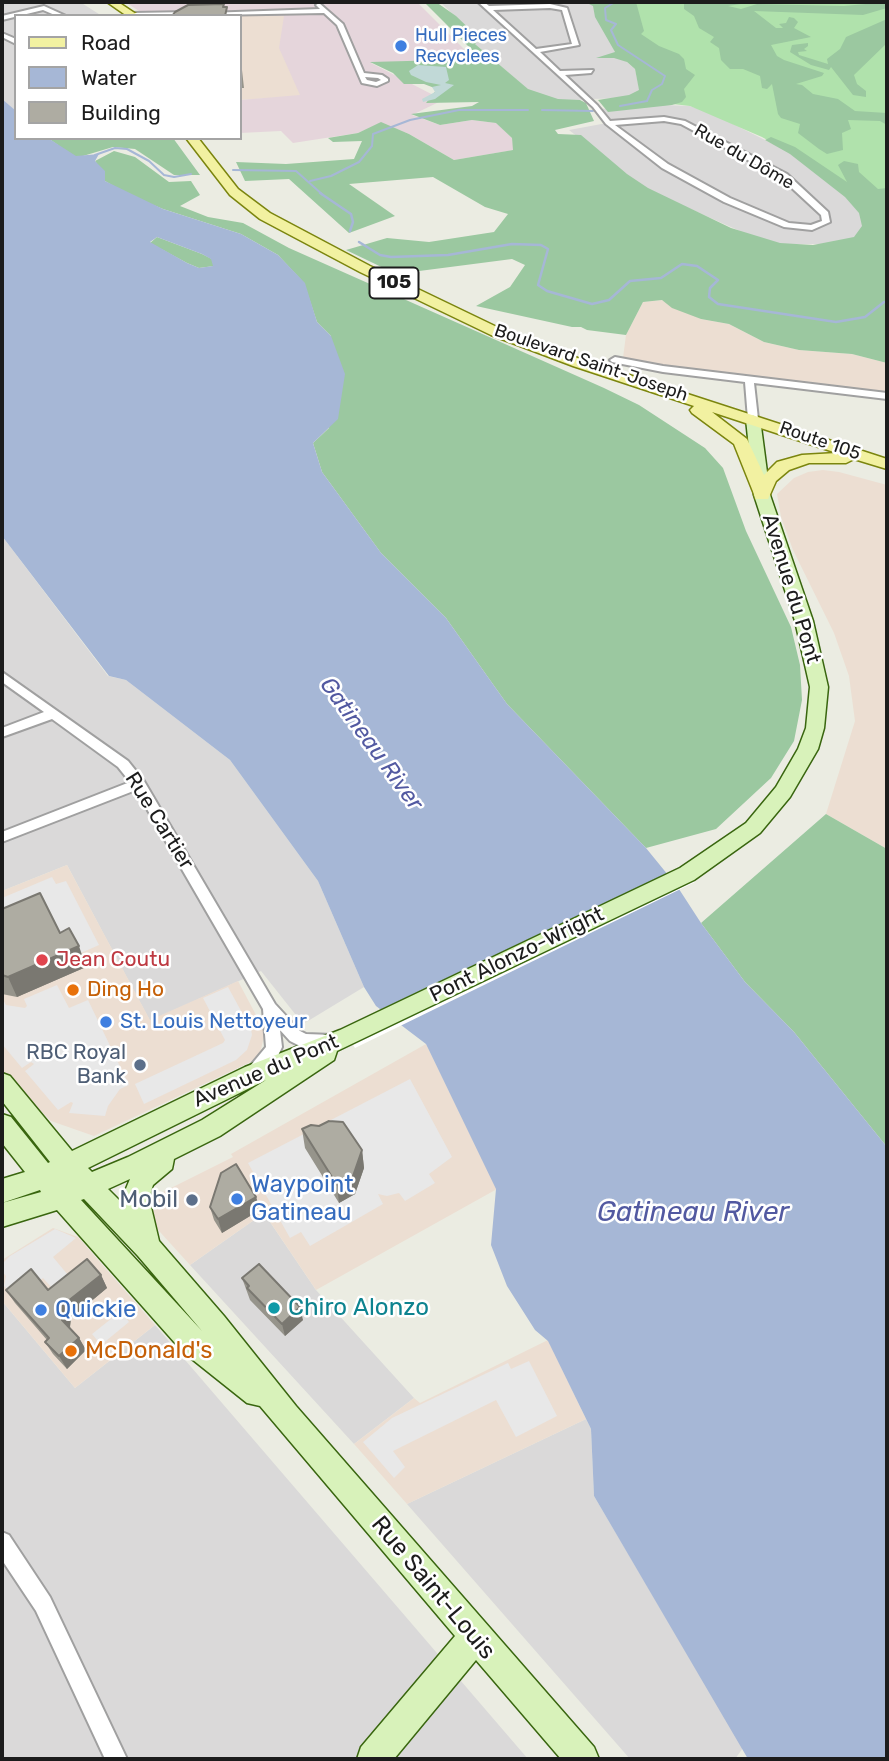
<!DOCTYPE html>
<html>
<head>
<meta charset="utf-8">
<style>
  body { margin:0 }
  #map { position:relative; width:889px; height:1761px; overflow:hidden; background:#ebece2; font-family:Rubik,sans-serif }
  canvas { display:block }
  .frame { position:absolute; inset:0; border:4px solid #1c1c1c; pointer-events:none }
  .legend { position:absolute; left:14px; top:14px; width:228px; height:126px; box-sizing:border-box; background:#fff; border:2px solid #a4a4a4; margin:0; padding:9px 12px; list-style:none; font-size:21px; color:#1c1c1c }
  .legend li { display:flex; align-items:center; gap:14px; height:35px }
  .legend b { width:35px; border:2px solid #a4a4a4 }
</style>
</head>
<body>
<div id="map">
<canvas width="889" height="1761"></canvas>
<div class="frame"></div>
<ul class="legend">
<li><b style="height:9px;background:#f2f1a1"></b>Road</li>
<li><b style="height:19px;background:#a6b7d6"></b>Water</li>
<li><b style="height:19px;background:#aeaca2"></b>Building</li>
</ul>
</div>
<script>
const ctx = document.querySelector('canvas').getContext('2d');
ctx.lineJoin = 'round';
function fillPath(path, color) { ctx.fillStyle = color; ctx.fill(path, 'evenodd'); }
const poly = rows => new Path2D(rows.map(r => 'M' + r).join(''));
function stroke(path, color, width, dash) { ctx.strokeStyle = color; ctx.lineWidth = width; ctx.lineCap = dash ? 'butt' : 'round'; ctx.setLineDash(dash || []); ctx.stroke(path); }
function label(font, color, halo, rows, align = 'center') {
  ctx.font = font + ' Rubik,sans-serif'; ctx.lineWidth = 5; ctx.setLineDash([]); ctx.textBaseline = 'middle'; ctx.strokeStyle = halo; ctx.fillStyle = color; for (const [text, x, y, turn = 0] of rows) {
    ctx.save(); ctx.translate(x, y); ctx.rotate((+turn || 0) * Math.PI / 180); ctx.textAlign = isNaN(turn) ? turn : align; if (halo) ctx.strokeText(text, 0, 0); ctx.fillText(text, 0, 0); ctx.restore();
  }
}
fillPath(poly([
  [2,2,80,2,102,16,16,16,16,112,2,100],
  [440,2,596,2,615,52,635,69,641,98,588,99,554,103,534,95,475,44,464,25],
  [663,105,690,106,711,113,789,152,846,196,860,213,864,226,855,238,833,244,778,244,751,236,641,187,569,130,607,123,597,109],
  [2,536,108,676,126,680,230,760,318,881,364,987,303,1024,261,971,150,1021,67,865,2,891],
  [264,1213,316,1290,414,1398,354,1444,190,1265],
  [2,1301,75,1388,155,1325,528,1759,2,1759],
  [586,1419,591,1429,594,1496,743,1748,735,1759,630,1759,407,1504]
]), '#dad9d9');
fillPath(poly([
  [240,16,284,16,301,96,240,100],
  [662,300,701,319,729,324,764,342,799,350,852,354,887,363,887,393,656,365,623,358,626,335,643,302],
  [823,470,839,472,887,485,887,849,826,814,855,721,849,676,834,633,793,550,781,517,777,494,794,478,808,472],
  [67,865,150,1020,238,981,265,1032,259,1058,94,1136,51,1121,2,1073,2,891],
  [426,1044,497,1189,316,1290,264,1213,190,1265,150,1221,157,1195,233,1157,231,1154],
  [53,1228,78,1237,155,1325,75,1388,2,1301,2,1260],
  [548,1340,586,1419,407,1504,354,1444,414,1398,420,1403]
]), '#ecded2');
fillPath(poly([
  [125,2,417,2,474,59,371,63,443,100,412,115,440,125,472,120,497,123,512,138,514,150,454,160,409,134,381,123,358,133,293,143,281,131,240,133,240,100,300,95,279,48,284,16,147,16]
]), '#e5d5db');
fillPath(poly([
  [615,2,887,2,887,199,846,196,789,152,762,137,690,106,647,101]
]), '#b0e2ac');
fillPath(poly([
  [424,2,436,2,456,16,480,39,475,44,528,89,558,99,580,100,586,103,594,121,555,130,558,134,581,135,627,174,648,188,731,228,780,243,813,245,854,237,862,226,859,213,845,197,790,154,765,140,771,137,795,147,847,182,838,165,844,161,858,164,859,172,878,189,887,188,887,363,852,354,799,350,764,342,729,324,701,319,672,308,662,300,643,302,626,335,587,330,581,327,572,327,476,306,510,287,525,265,512,259,396,274,346,250,387,238,429,242,494,232,508,214,485,207,433,177,349,184,395,216,349,233,289,179,245,181,236,162,286,164,354,159,362,141,333,142,328,138,358,133,381,122,409,134,454,160,513,150,512,138,496,123,472,120,440,125,411,114,472,106,479,102,426,103,437,89,424,84,404,84,393,73,370,62,481,59],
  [594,2,636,2,644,31,641,34,659,46,679,54,684,59,686,69,695,75,684,89,686,97,682,102,672,105,608,112,598,100,629,95,639,90,635,69,627,62,614,58,596,58,615,52,595,17,593,6,589,4],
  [684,2,747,3,728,6,741,9,757,4,844,6,887,2,887,8,863,15,754,11,776,28,783,28,779,24,786,23,789,17,794,18,798,22,794,28,811,37,771,45,777,56,784,60,824,73,822,76,796,84,802,85,813,94,838,99,855,111,887,113,887,125,880,121,848,120,851,129,842,133,843,150,827,154,819,149,798,133,800,124,781,118,778,114,772,84,767,89,762,88,760,76,743,69,730,69,721,60,719,48,710,42,714,37,699,28,694,16,684,9],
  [887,19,887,43,854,75,857,84,866,91,866,97,853,95,831,67,829,70,811,65,790,52,792,45,808,43,808,46,804,49,807,51,798,52,799,55,828,64,827,59,840,49,846,37],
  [48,138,173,138,200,175,174,175,135,149,113,147,83,156,73,156],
  [114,151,135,157,169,182,191,181,200,195,180,206,208,217,243,223,289,248,604,388,639,405,705,448,723,468,746,531,791,627,800,665,802,700,794,741,771,778,716,829,646,848,507,704,446,618,381,553,322,472,313,443,329,428,331,336,317,322,304,283,278,255,241,234,163,209,129,195,105,181,104,174,95,161],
  [157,237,202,254,212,259,214,266,199,268,187,263,150,243],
  [826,814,887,849,887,1147,794,1032,745,982,701,923]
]), '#9bc8a0');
fillPath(poly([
  [418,65,446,67,449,80,445,83,454,85,435,99,423,102,422,99,435,92,432,87,441,85,426,82,411,75,409,71]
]), '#c1d9d7');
fillPath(poly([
  [52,877,56,884,66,881,99,945,81,953,2,920,2,898],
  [57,985,69,1008,88,1000,129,1085,120,1089,108,1106,105,1116,69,1113,73,1103,71,1102,58,1110,25,1071,34,1064,31,1062,22,1068,2,1044,2,998,6,1005,25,1008,27,1006,24,999],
  [228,987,251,1029,252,1035,247,1050,236,1060,144,1104,135,1084,223,1043,225,1040,203,998],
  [410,1079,452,1157,429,1174,435,1183,405,1201,399,1193,387,1196,378,1194,383,1204,310,1246,301,1232,290,1238,248,1163],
  [55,1229,76,1238,53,1257,68,1275,52,1288,43,1278,25,1293,13,1295,4,1286,6,1276,2,1271,2,1264,10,1256],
  [121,1311,129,1322,101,1345,92,1334],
  [529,1361,557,1416,516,1437,496,1400,393,1451,405,1467,394,1478,363,1442,392,1418,508,1363,511,1369]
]), '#e8e8e8');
fillPath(poly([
  [2,99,16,111,16,138,48,138,76,156,99,154,95,161,105,171,105,181,163,209,241,234,278,255,305,283,317,322,331,336,345,374,338,419,313,443,322,472,381,553,446,618,507,704,646,848,677,886,701,923,745,982,794,1032,887,1147,887,1759,748,1759,594,1496,591,1429,548,1341,535,1330,507,1286,491,1245,496,1189,426,1044,376,1006,364,987,318,881,230,760,126,680,109,676,2,536],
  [157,237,202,254,211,259,213,266,199,268,187,263,150,242]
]), '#a6b7d6');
fillPath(poly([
  [680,867,695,882,355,1048,342,1028]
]), '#fff');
stroke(poly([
  [615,2,605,8,606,20,616,24,611,30,618,45,665,76,662,84,652,90,647,101,620,106],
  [542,110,593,111],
  [95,155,115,148,127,149,149,161,164,175,174,177,191,174],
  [233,170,296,171,323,195],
  [310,181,331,176,359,162,372,146,373,134,410,120,459,110,528,110]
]), '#a6b7d6', 2);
stroke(poly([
  [320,193,351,214,353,222,350,231],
  [359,242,380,255,391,257,448,255,512,244,541,245,548,249,538,285,547,291,592,304,609,300,630,281,661,278,682,264,697,266,718,280,710,288,709,297,718,304,836,322,865,317,884,302]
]), '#a6b7d6', 2.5);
const street = poly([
  [478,2,484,2,489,6,550,4,567,8,579,45,540,52,560,71,593,70,591,73,565,75,597,105,610,121,664,117,685,121,787,174,828,212,830,222,812,230,784,227,724,202,662,168,606,124,593,107,478,2],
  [550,8,562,10,572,44,536,49,493,10,550,8],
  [664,121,681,124,781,178,821,215,822,221,811,225,789,223,730,198,668,164,615,125,664,121],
  [319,3,343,24,364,73,382,75,388,79,388,81,377,86,362,83,337,25,324,13,210,15,207,13,320,9,316,5,319,3],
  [365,77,378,78,381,80,376,82,367,80,365,77],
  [44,6,66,16,57,16,43,10,2,20,2,16,44,6],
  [190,12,192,15,129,15,132,13,190,12],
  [2,33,16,39,16,44,2,37,2,33],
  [615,357,663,366,887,393,887,399,754,383,758,419,753,422,748,419,745,382,663,372,612,362,610,360,615,357],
  [2,672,128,761,144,781,275,1004,300,1031,306,1034,332,1035,335,1040,332,1045,304,1048,290,1041,280,1030,282,1047,274,1064,263,1075,257,1077,251,1075,249,1070,251,1065,266,1047,263,1009,136,790,2,842,2,832,130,782,118,767,52,719,2,737,2,728,44,712,2,682,2,672],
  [2,1532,9,1535,50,1597,127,1759,105,1759,36,1611,2,1560,2,1532]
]);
const secondary = poly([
  [753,415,760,419,770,495,813,621,828,687,824,728,818,749,790,797,760,833,694,880,337,1051,334,1060,220,1136,174,1159,172,1169,153,1185,151,1191,150,1203,159,1241,224,1316,296,1406,594,1747,599,1759,561,1759,476,1660,394,1759,357,1759,361,1747,455,1636,260,1406,247,1403,183,1352,57,1210,2,1227,2,1203,41,1192,40,1190,2,1203,2,1179,25,1172,2,1143,2,1114,11,1117,48,1163,50,1162,2,1101,2,1073,10,1076,72,1151,245,1067,340,1030,680,868,746,823,776,787,798,749,806,728,810,687,795,621,754,495,746,419,753,415],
  [266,1080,202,1120,128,1157,92,1172,88,1168,266,1080],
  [130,1179,125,1191,125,1206,108,1189,130,1179],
  [84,1199,138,1256,202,1331,81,1200,84,1199]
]);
const primary = poly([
  [107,2,118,2,139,16,127,16,107,2],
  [186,138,198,138,238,189,270,213,370,266,501,329,583,360,887,459,887,469,854,459,846,463,809,463,789,470,776,481,768,499,756,499,734,444,692,413,690,410,694,406,573,366,491,335,360,272,260,219,230,195,186,138],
  [712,412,837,453,802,455,777,462,764,475,747,439,712,412]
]);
stroke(street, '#a0a0a0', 4);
stroke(secondary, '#39660f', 3);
stroke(primary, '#7b850e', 3);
fillPath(street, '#fff');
fillPath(secondary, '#d8f2ba');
fillPath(primary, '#f2f1a1');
fillPath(poly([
  [240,65,242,70,244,88,240,88],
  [2,909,60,933,86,967,17,997,2,994],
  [319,1126,362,1150,364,1168,355,1194,339,1203,305,1148,302,1129],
  [256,1197,260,1210,222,1233,214,1220,210,1207],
  [101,1275,107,1288,71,1318,70,1328,79,1338,86,1350,67,1369,53,1354,45,1342,47,1340,15,1303,6,1290,48,1290],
  [242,1278,303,1320,285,1336,250,1300]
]), '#96948b');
fillPath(poly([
  [79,946,86,967,17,997,8,977],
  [362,1150,364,1168,355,1194,339,1203,337,1185],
  [256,1197,260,1210,222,1233,218,1219],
  [101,1275,107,1288,71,1318,69,1333,62,1320,63,1305],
  [300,1307,303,1320,285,1336,282,1324],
  [79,1338,86,1350,67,1369,59,1356]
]), '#7a7871');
const building = poly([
  [224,4,223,7,227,7,225,16,172,16,175,12,188,5,224,4],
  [40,893,60,933,69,928,79,946,8,977,2,975,2,909,40,893],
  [329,1121,343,1122,362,1150,353,1176,337,1185,302,1129,311,1125,319,1126,329,1121],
  [236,1164,256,1197,218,1219,210,1207,221,1173,236,1164],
  [87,1259,101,1275,63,1305,62,1320,79,1338,59,1356,45,1342,49,1338,6,1290,31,1269,48,1290,87,1259],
  [259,1264,300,1307,282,1324,247,1288,249,1286,242,1278,259,1264]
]);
fillPath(building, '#aeaca2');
stroke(building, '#7a7871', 2);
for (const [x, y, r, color] of [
  [401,46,7,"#3f7fe0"],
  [42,960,7,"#e0444e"],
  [73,990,7,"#e8710a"],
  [106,1022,7,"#3f7fe0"],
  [140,1065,7,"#5c6f8a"],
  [237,1199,7,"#3f7fe0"],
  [192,1200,7,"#5c6f8a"],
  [274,1308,7,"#0f9aa8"],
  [41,1310,7,"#3f7fe0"],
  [71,1351,7,"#e8710a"]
]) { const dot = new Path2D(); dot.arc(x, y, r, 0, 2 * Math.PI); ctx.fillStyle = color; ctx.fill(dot); stroke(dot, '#fff', 2.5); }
label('18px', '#366cbe', '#fff', [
  ["Hull Pieces",415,36],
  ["Recyclees",415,57]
], 'left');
label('18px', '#1c1c1c', '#fff', [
  ["Rue du Dôme",744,157,30],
  ["Boulevard Saint-Joseph",591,363,19],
  ["Route 105",820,441,19]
]);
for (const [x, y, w] of [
  [394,283,49]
]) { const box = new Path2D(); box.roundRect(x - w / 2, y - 15.5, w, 31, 5); ctx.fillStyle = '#fff'; ctx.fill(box); stroke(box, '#1c1c1c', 2); }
label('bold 19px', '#1c1c1c', null, [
  ["105",394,283]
]);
label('21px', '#1c1c1c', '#fff', [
  ["Avenue du Pont",791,589,73],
  ["Rue Cartier",159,821,58],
  ["Pont Alonzo-Wright",517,955,-26],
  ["Avenue du Pont",266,1071,-23]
]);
label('21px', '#be3a42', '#fff', [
  ["Jean Coutu",56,960]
], 'left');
label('21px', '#c56008', '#fff', [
  ["Ding Ho",87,990]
], 'left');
label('21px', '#366cbe', '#fff', [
  ["St. Louis Nettoyeur",120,1022]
], 'left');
label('21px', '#4e5e75', '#fff', [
  ["RBC Royal",126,1053],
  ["Bank",126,1077]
], 'right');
label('italic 23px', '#5259a1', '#fff', [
  ["Gatineau River",371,744,54]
]);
label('24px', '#366cbe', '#fff', [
  ["Waypoint",251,1185],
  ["Gatineau",251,1213],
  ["Quickie",55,1310]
], 'left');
label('24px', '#4e5e75', '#fff', [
  ["Mobil",178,1200]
], 'right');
label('24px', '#0d838f', '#fff', [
  ["Chiro Alonzo",288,1308]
], 'left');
label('24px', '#c56008', '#fff', [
  ["McDonald's",85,1351]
], 'left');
label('24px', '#1c1c1c', '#fff', [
  ["Rue Saint-Louis",433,1588,50]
]);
label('italic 28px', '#5259a1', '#fff', [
  ["Gatineau River",693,1213]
]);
</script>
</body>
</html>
